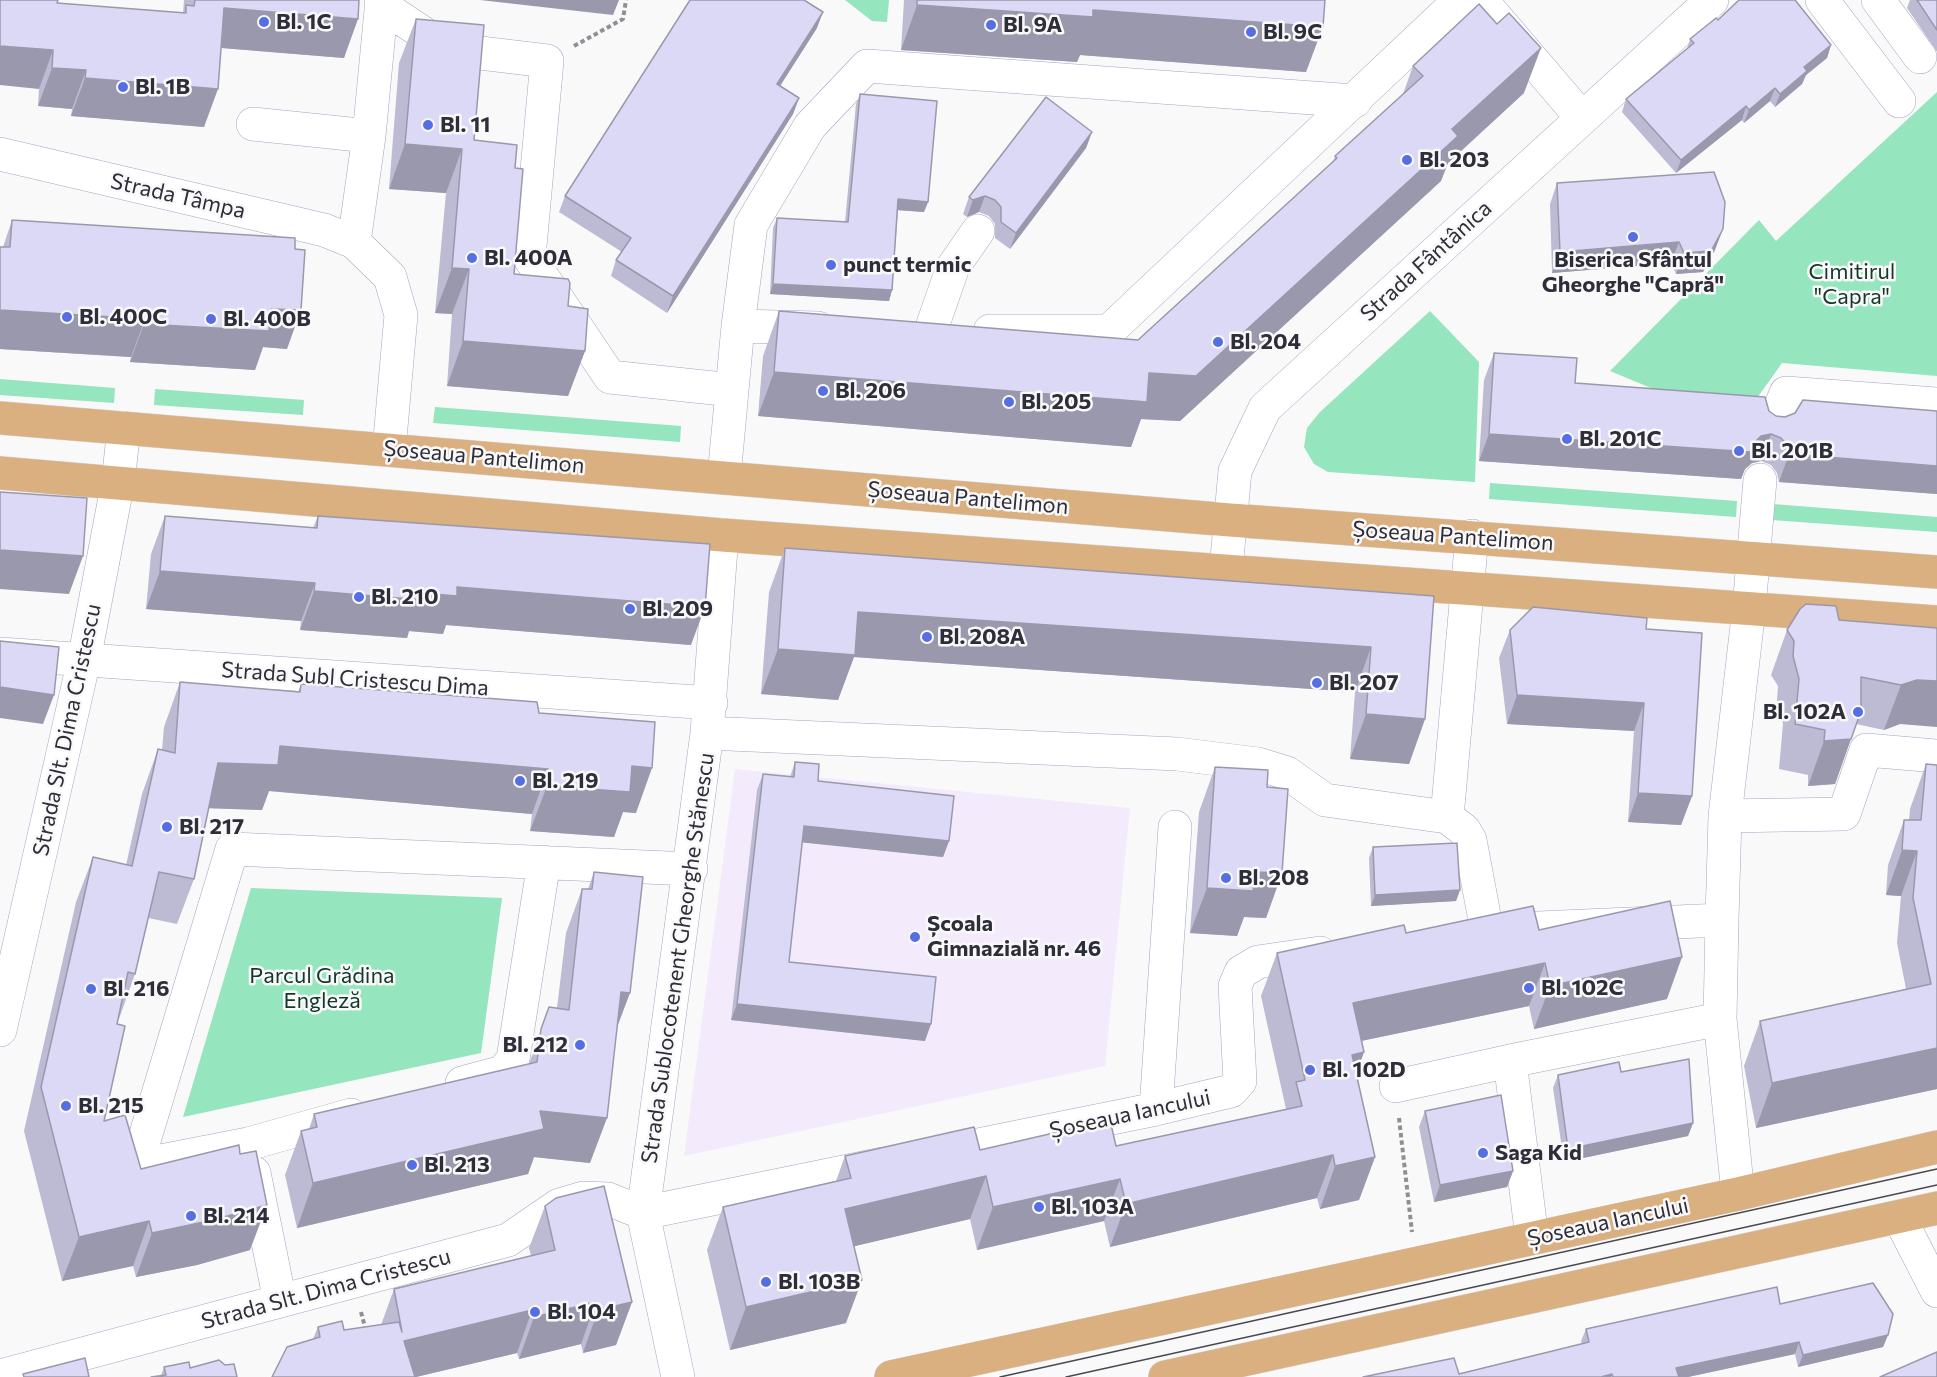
<!DOCTYPE html>
<html>
<head>
<meta charset="utf-8">
<style>
  body { margin:0 }
  canvas { display:block; background:#f9f9f9 }
</style>
</head>
<body>
<canvas width="1937" height="1377"></canvas>
<script>
const ctx = document.querySelector('canvas').getContext('2d');
ctx.lineJoin = 'round';
function fillPath(path, color) { ctx.fillStyle = color; ctx.fill(path, 'evenodd'); }
const poly = rows => new Path2D(rows.map(r => 'M' + r).join(''));
function stroke(path, color, width, dash) { ctx.strokeStyle = color; ctx.lineWidth = width; ctx.lineCap = dash ? 'butt' : 'round'; ctx.setLineDash(dash || []); ctx.stroke(path); }
function label(font, color, halo, rows, align = 'center') {
  ctx.font = font + ' Commissioner,sans-serif'; ctx.lineWidth = 5; ctx.setLineDash([]); ctx.textBaseline = 'middle'; ctx.strokeStyle = halo; ctx.fillStyle = color; for (const [text, x, y, turn = 0] of rows) {
    ctx.save(); ctx.translate(x, y); ctx.rotate((+turn || 0) * Math.PI / 180); ctx.textAlign = isNaN(turn) ? turn : align; if (halo) ctx.strokeText(text, 0, 0); ctx.fillText(text, 0, 0); ctx.restore();
  }
}
fillPath(poly([
  [735,769,1130,808,1105,1066,684,1156]
]), '#f3ebfc');
fillPath(poly([
  [845,0,889,0,887,22,872,21],
  [1937,92,1937,376,1782,363,1745,415,1663,393,1610,371,1759,220,1776,241],
  [1430,311,1479,362,1475,482,1328,472,1314,464,1304,447,1307,428,1320,412],
  [0,379,115,388,114,403,0,395],
  [155,389,304,400,303,415,154,405],
  [435,407,681,426,680,442,433,423],
  [1490,483,1737,501,1736,517,1489,499],
  [1773,504,1937,517,1937,532,1772,520],
  [251,888,502,898,481,1053,183,1117]
]), '#95e5be');
const minor = poly([
  [1481,0,1582,118],
  [1822,0,1899,101],
  [1878,0,1920,57],
  [381,5,447,49,547,61,529,257,610,377,732,390],
  [253,124,369,136],
  [0,154,324,230,354,242,390,277,401,315,389,450],
  [354,242,369,136,382,0],
  [738,326,751,225,810,126,867,66,1355,101],
  [931,330,953,267,978,231],
  [990,331,1109,331,1460,0],
  [1773,426,1786,393,1937,404],
  [724,477,738,326,818,328],
  [1472,536,1447,817,1464,830,1470,840,1487,931],
  [1226,569,1235,471,1265,408,1712,0],
  [0,654,711,703],
  [707,733,1177,754,1258,764,1287,773,1325,800,1447,817],
  [1725,816,1844,814,1866,750,1937,756],
  [1493,930,1722,920],
  [0,1030,84,660,118,482,124,428],
  [1510,1061,1720,1019],
  [462,1083,503,1072,513,1059,544,862],
  [1396,1086,1510,1061,1532,1238],
  [1156,1109,1175,827],
  [351,1115,248,1144,156,1162,146,1157,143,1144,232,849,691,869],
  [934,1154,1156,1109,1231,1091,1240,1081,1235,986,1241,972,1258,962,1320,953],
  [254,1173,280,1301],
  [1738,1194,1720,1019,1722,920,1725,816,1749,608,1760,480],
  [1899,1217,1937,1291],
  [0,1376,508,1240,559,1205,583,1198,608,1199,643,1213,883,1164],
  [678,1377,643,1213,707,733,722,535]
]);
const major = poly([
  [0,418,1230,520,1937,572],
  [0,473,722,535,1937,622],
  [891,1377,1738,1194,1937,1147],
  [1165,1377,1937,1208]
]);
stroke(minor, '#a7a3c4', 34);
stroke(major, '#d5d5d8', 34);
stroke(poly([
  [574,46,623,19,626,0],
  [1399,1118,1412,1232],
  [361,1312,366,1331]
]), '#8f8f96', 4, [4.5, 3]);
stroke(minor, '#fff', 33);
stroke(major, '#dab080', 33);
stroke(poly([
  [1000,1377,1937,1169],
  [1066,1377,1937,1185]
]), '#484752', 1.5);
fillPath(poly([
  [184,0,359,0,344,58,221,48,204,127,71,116,72,109,38,106,39,89,57,3,183,13],
  [904,0,1325,0,1306,72,1080,55,1077,62,901,50],
  [1910,0,1937,0,1937,52,1907,8],
  [416,19,474,140,515,168,514,274,568,306,585,351,568,396,447,386,452,314,435,313,446,193,389,189,399,63],
  [1718,20,1831,45,1827,58,1806,75,1802,84,1775,107,1770,101,1744,123,1742,120,1676,173,1622,112,1626,99,1687,49,1690,39],
  [1497,24,1524,93,1448,163,1441,181,1180,421,1141,419,1131,447,758,416,763,356,779,311,1138,340,1333,162,1335,156,1403,94,1413,66],
  [817,28,780,86,799,98,793,114,667,313,611,276,616,260,622,252,559,212,565,196],
  [860,94,928,202,924,212,898,210,892,290,889,301,770,294,773,228,777,218,845,222,856,104],
  [1092,132,1086,148,1010,249,995,238,995,224,989,216,979,212,967,217,963,214,969,197],
  [1557,183,1715,250,1703,272,1676,274,1671,263,1552,273,1550,204],
  [12,220,287,349,263,347,255,370,130,362,131,357,0,349,0,247,3,247],
  [1494,353,1575,383,1769,411,1776,416,1785,417,1937,411,1937,494,1779,482,1777,473,1771,465,1761,461,1752,463,1745,469,1741,479,1479,461,1484,380],
  [165,516,313,528,318,516,691,645,446,625,443,634,409,631,407,638,300,630,301,621,146,609,151,554],
  [785,548,1434,596,1425,719,1409,764,1350,759,1355,692,854,657,838,700,761,694,769,592],
  [1839,620,1937,628,1900,724,1884,730,1856,724,1835,784,1808,786,1808,775,1779,769,1783,724,1777,700,1778,686,1771,675,1787,630],
  [1646,629,1692,796,1681,825,1628,822,1634,731,1507,724,1499,658,1510,630],
  [180,682,298,692,301,684,539,713,636,813,623,812,614,837,530,831,532,814,269,791,262,810,209,808,194,879,177,924,148,918,135,974,119,1019,118,1019,104,1121,141,1169,250,1250,197,1265,136,1277,133,1266,62,1281,24,1131,76,902,93,857,126,865,142,794,158,749,162,750,164,727],
  [795,762,818,781,949,841,943,857,802,842,789,962,925,1041,731,1020,757,790,763,774,790,777],
  [1926,764,1937,1089,1756,1128,1744,1066,1760,1021,1906,989,1897,943,1901,896,1886,895,1888,865,1904,820,1909,820,1910,809],
  [1215,767,1267,787,1282,873,1266,918,1244,917,1237,936,1190,933,1199,812],
  [1373,847,1460,890,1456,901,1371,906,1369,858],
  [594,872,617,1028,590,1163,534,1157,528,1174,297,1228,285,1175,301,1131,309,1129,314,1114,529,1064,549,1007,557,1008,566,933,582,889,588,889],
  [1539,930,1667,999,1534,1029,1529,1006,1361,1041,1364,1052,1356,1074,1375,1157,1359,1200,1320,1209,1317,1198,1110,1247,1104,1221,977,1250,970,1219,854,1246,846,1323,730,1350,707,1250,723,1207,836,1181,845,1156,1116,1146,1286,1109,1261,996,1277,953,1406,933],
  [1621,1072,1693,1123,1688,1136,1564,1162,1553,1088,1558,1075],
  [1425,1111,1513,1171,1507,1187,1434,1202,1419,1127],
  [545,1206,632,1302,616,1345,583,1353,581,1344,519,1359,517,1353,416,1377,272,1377,313,1339,318,1327,344,1330,381,1325,394,1289,531,1256,529,1248],
  [1780,1304,1888,1335,1883,1347,1798,1367,1795,1354,1688,1377,1363,1377,1459,1374,1582,1344,1581,1341,1586,1329],
  [164,1367,190,1368,161,1376]
]), '#bdbbd4');
fillPath(poly([
  [480,0,619,0,613,15],
  [917,5,1093,10,1323,27,1306,72,1080,55,1077,62,901,50],
  [224,8,358,19,344,58,210,47],
  [823,12,817,28,771,100,777,84],
  [1831,45,1827,58,1806,75,1802,84,1775,107,1780,94,1804,67],
  [0,46,53,50,39,89,0,85],
  [1541,48,1524,93,1448,163,1441,181,1180,421,1141,419,1131,447,758,416,774,372,1149,373,1452,129],
  [52,68,86,70,72,109,38,106],
  [85,78,218,89,204,127,71,116],
  [1775,88,1770,101,1744,123,1749,110],
  [799,98,793,114,667,313,673,296],
  [1746,106,1742,120,1676,173,1681,160],
  [1092,132,1086,148,1010,249,1016,233],
  [405,144,462,149,446,193,389,189],
  [985,196,979,212,967,217,973,200],
  [898,199,928,202,924,212,895,210],
  [1723,229,1715,250,1703,272,1676,274,1684,253],
  [1679,242,1671,263,1552,273,1560,252],
  [452,268,469,269,452,314,435,313],
  [773,284,892,290,889,301,770,294],
  [271,309,301,310,287,349,263,347,255,370,130,362,144,324],
  [0,310,145,319,131,357,0,349],
  [463,341,585,351,568,396,447,386],
  [1489,434,1755,442,1761,436,1771,434,1761,461,1752,463,1745,469,1741,479,1479,461],
  [1789,454,1937,466,1937,494,1779,482],
  [0,550,83,556,69,594,0,589],
  [160,571,315,583,301,621,146,609],
  [457,587,705,607,691,645,446,625,443,634,409,631,407,638,300,630,314,591,421,593],
  [858,612,1371,647,1355,692,854,657,838,700,761,694,778,649],
  [1917,680,1937,681,1937,727,1900,724,1884,730,1901,685],
  [0,687,54,695,43,724,0,718],
  [1517,695,1644,703,1634,731,1507,724],
  [1366,714,1425,719,1409,764,1350,759],
  [1851,739,1835,784,1808,786,1824,741],
  [280,746,548,769,532,814,269,791,262,810,202,808,218,763],
  [632,766,652,768,636,813,623,812,614,837,530,831,547,786],
  [1638,793,1692,796,1681,825,1628,822],
  [804,826,949,841,943,857,798,842],
  [1902,850,1917,851,1901,896,1886,895],
  [1255,872,1282,873,1266,918,1244,917,1237,936,1190,933,1207,888],
  [1460,890,1456,901,1371,906,1375,895],
  [1682,957,1667,999,1534,1029,1550,986],
  [1545,963,1529,1006,1337,1046,1353,1003],
  [621,992,630,993,613,1038],
  [737,1004,931,1024,925,1041,731,1020],
  [1937,1048,1937,1089,1756,1128,1772,1083],
  [1364,1052,1348,1095,1352,1055],
  [540,1111,607,1118,590,1163,534,1157,528,1174,297,1228,313,1183],
  [1693,1123,1688,1136,1564,1162,1568,1149],
  [1333,1155,1317,1198,1110,1247,1126,1204],
  [1375,1157,1359,1200,1320,1209,1335,1166],
  [1513,1171,1507,1187,1434,1202,1440,1185],
  [986,1176,970,1219,830,1252,845,1209],
  [1120,1179,1104,1221,977,1250,993,1207],
  [267,1205,250,1250,197,1265,136,1277,152,1233],
  [149,1221,133,1266,62,1281,79,1237],
  [862,1280,846,1323,730,1350,746,1307],
  [596,1302,581,1344,519,1359,534,1317],
  [632,1302,616,1345,583,1353,598,1310],
  [532,1310,517,1353,416,1377,391,1377,404,1341],
  [1888,1335,1883,1347,1798,1367,1803,1355],
  [1799,1342,1795,1354,1688,1377,1673,1377,1676,1368],
  [1612,1374,1611,1377,1601,1377]
]), '#9a98ac');
const building = poly([
  [0,0,58,0,57,3,186,13,186,5,194,6,195,0,359,0,358,19,224,8,218,89,85,78,86,70,52,68,53,50,0,46,0,0],
  [690,0,804,0,823,12,777,84,799,98,673,296,616,260,631,238,565,196,690,0],
  [917,0,1325,0,1323,27,1093,10,1093,17,917,5,917,0],
  [1739,0,1795,0,1831,45,1804,67,1807,71,1780,94,1775,88,1749,110,1746,106,1681,160,1626,99,1694,43,1690,39,1716,18,1718,20,1739,0],
  [1917,0,1937,0,1937,30,1917,0],
  [1479,4,1497,24,1509,13,1541,48,1452,129,1458,136,1196,376,1149,373,1147,402,774,372,779,311,1138,340,1337,158,1335,156,1423,76,1413,66,1479,4],
  [416,19,484,25,474,140,517,145,515,168,523,169,514,274,568,279,570,283,568,306,588,309,585,351,463,341,469,269,452,268,462,149,405,144,416,19],
  [860,94,937,101,928,202,898,199,892,290,773,284,777,218,848,222,860,94],
  [1046,97,1092,132,1016,233,1001,222,1001,207,995,200,985,196,973,200,969,197,1046,97],
  [1714,172,1725,202,1723,229,1711,251,1684,253,1679,242,1560,252,1557,183,1714,172],
  [12,220,295,238,295,249,305,250,301,310,271,309,269,331,144,324,145,319,0,310,0,247,10,247,12,220],
  [1494,353,1577,358,1575,383,1765,397,1769,411,1776,416,1785,417,1795,413,1803,400,1937,411,1937,466,1789,454,1787,445,1781,438,1771,434,1761,436,1755,442,1751,452,1489,434,1494,353],
  [0,492,87,498,83,556,0,550,0,492],
  [165,516,317,528,318,516,710,544,705,607,457,587,457,596,421,593,421,600,314,591,315,583,160,571,165,516],
  [785,548,1434,596,1425,719,1366,714,1371,647,858,612,855,655,778,649,785,548],
  [1806,604,1836,606,1839,620,1937,628,1937,681,1917,680,1901,685,1861,677,1861,711,1851,739,1824,741,1825,730,1795,724,1799,679,1793,656,1794,641,1787,630,1800,609,1806,604],
  [1533,607,1647,618,1646,629,1702,633,1692,796,1638,793,1644,703,1517,695,1510,630,1533,607],
  [0,641,59,647,54,695,0,687,0,641],
  [180,682,300,692,301,684,537,702,539,713,655,722,652,768,632,766,630,792,547,786,548,769,280,746,278,765,218,763,194,879,159,872,135,974,128,972,117,1024,125,1026,104,1121,125,1115,141,1169,239,1145,240,1154,256,1151,267,1205,213,1220,152,1233,149,1221,79,1237,41,1087,93,857,132,866,158,749,175,753,180,682],
  [795,762,819,764,818,781,954,796,949,841,804,826,789,962,936,977,931,1024,737,1004,763,774,794,777,795,762],
  [1926,764,1937,765,1937,1048,1772,1083,1760,1021,1931,984,1913,898,1917,851,1902,850,1904,820,1921,820,1926,764],
  [1215,767,1268,770,1267,787,1288,789,1282,873,1255,872,1253,891,1207,888,1215,767],
  [1457,843,1460,890,1375,895,1373,847,1457,843],
  [594,872,643,877,630,993,621,992,607,1118,540,1111,544,1129,313,1183,301,1131,317,1127,314,1114,537,1062,541,1029,549,1007,569,1010,582,889,592,889,594,872],
  [1670,901,1682,957,1550,986,1545,963,1353,1003,1364,1052,1352,1055,1375,1157,1335,1166,1333,1155,1126,1204,1120,1179,993,1207,986,1176,845,1209,862,1280,746,1307,723,1207,851,1178,845,1156,974,1127,980,1150,1110,1120,1116,1146,1302,1106,1296,1082,1305,1080,1277,953,1404,925,1406,933,1533,906,1539,930,1670,901],
  [1689,1059,1693,1123,1568,1149,1558,1075,1619,1062,1621,1072,1689,1059],
  [1501,1095,1513,1171,1440,1185,1425,1111,1501,1095],
  [604,1186,632,1302,598,1310,596,1302,534,1317,532,1310,404,1341,415,1377,272,1377,287,1347,320,1337,318,1327,342,1321,344,1330,399,1322,402,1332,394,1289,555,1250,545,1206,556,1198,604,1186],
  [1873,1283,1893,1314,1888,1335,1803,1355,1799,1342,1676,1368,1679,1377,1613,1377,1612,1374,1601,1377,1363,1377,1454,1358,1459,1374,1589,1342,1586,1329,1777,1287,1780,1304,1873,1283],
  [1937,1352,1937,1377,1880,1377,1937,1352],
  [85,1358,89,1377,24,1377,23,1374,85,1358],
  [219,1360,225,1365,234,1364,237,1377,151,1377,166,1375,164,1367,189,1362,190,1368,219,1360]
]);
fillPath(building, '#dcd9f6');
stroke(building, '#9a98ac', 1.5);
for (const [x, y, r, color] of [
  [264,22,6,"#566ee4"],
  [991,25,6,"#566ee4"],
  [1251,32,6,"#566ee4"],
  [123,87,6,"#566ee4"],
  [428,125,6,"#566ee4"],
  [1407,160,6,"#566ee4"],
  [1633,237,6,"#566ee4"],
  [472,258,6,"#566ee4"],
  [831,265,6,"#566ee4"],
  [67,317,6,"#566ee4"],
  [211,319,6,"#566ee4"],
  [1218,342,6,"#566ee4"],
  [823,391,6,"#566ee4"],
  [1009,402,6,"#566ee4"],
  [1567,439,6,"#566ee4"],
  [1739,451,6,"#566ee4"],
  [359,597,6,"#566ee4"],
  [630,609,6,"#566ee4"],
  [927,637,6,"#566ee4"],
  [1317,683,6,"#566ee4"],
  [1858,712,6,"#566ee4"],
  [520,781,6,"#566ee4"],
  [167,827,6,"#566ee4"],
  [1226,878,6,"#566ee4"],
  [915,937,6,"#566ee4"],
  [1529,988,6,"#566ee4"],
  [91,989,6,"#566ee4"],
  [580,1045,6,"#566ee4"],
  [1310,1070,6,"#566ee4"],
  [66,1106,6,"#566ee4"],
  [1483,1153,6,"#566ee4"],
  [412,1165,6,"#566ee4"],
  [1039,1207,6,"#566ee4"],
  [191,1216,6,"#566ee4"],
  [766,1282,6,"#566ee4"],
  [535,1312,6,"#566ee4"]
]) { const dot = new Path2D(); dot.arc(x, y, r, 0, 2 * Math.PI); ctx.fillStyle = color; ctx.fill(dot); stroke(dot, '#f9f9f9', 2); }
label('bold 22px', '#2e2d3a', '#f9f9f9', [
  ["Bl. 1C",276,22],
  ["Bl. 9A",1003,25],
  ["Bl. 9C",1263,32],
  ["Bl. 1B",135,87],
  ["Bl. 11",440,125],
  ["Bl. 203",1419,160],
  ["Bl. 400A",484,258],
  ["Biserica Sfântul",1633,260,"center"],
  ["Gheorghe \"Capră\"",1633,285,"center"],
  ["punct termic",843,265],
  ["Bl. 400C",79,317],
  ["Bl. 400B",223,319],
  ["Bl. 204",1230,342],
  ["Bl. 206",835,391],
  ["Bl. 205",1021,402],
  ["Bl. 201C",1579,439],
  ["Bl. 201B",1751,451],
  ["Bl. 210",371,597],
  ["Bl. 209",642,609],
  ["Bl. 208A",939,637],
  ["Bl. 207",1329,683],
  ["Bl. 102A",1846,712,"right"],
  ["Bl. 219",532,781],
  ["Bl. 217",179,827],
  ["Bl. 208",1238,878],
  ["Școala",927,924],
  ["Gimnazială nr. 46",927,949],
  ["Bl. 102C",1541,988],
  ["Bl. 216",103,989],
  ["Bl. 212",568,1045,"right"],
  ["Bl. 102D",1322,1070],
  ["Bl. 215",78,1106],
  ["Saga Kid",1495,1153],
  ["Bl. 213",424,1165],
  ["Bl. 103A",1051,1207],
  ["Bl. 214",203,1216],
  ["Bl. 103B",778,1282],
  ["Bl. 104",547,1312]
], 'left');
label('22px', '#2e2d3a', '#f9f9f9', [
  ["Strada Tâmpa",178,196,13],
  ["Strada Fântânica",1426,261,-42],
  ["Șoseaua Pantelimon",484,457,5],
  ["Șoseaua Pantelimon",968,498,5],
  ["Șoseaua Pantelimon",1453,536,4],
  ["Strada Subl Cristescu Dima",355,679,4],
  ["Strada Slt. Dima Cristescu",67,730,-78],
  ["Strada Sublocotenent Gheorghe Stănescu",678,958,-82],
  ["Șoseaua Iancului",1130,1114,-12],
  ["Șoseaua Iancului",1608,1222,-12],
  ["Strada Slt. Dima Cristescu",326,1289,-15]
]);
label('22px', '#133728', '#f9f9f9', [
  ["Cimitirul",1852,272],
  ["\"Capra\"",1852,297],
  ["Parcul Grădina",322,976],
  ["Engleză",322,1001]
]);
</script>
</body>
</html>
